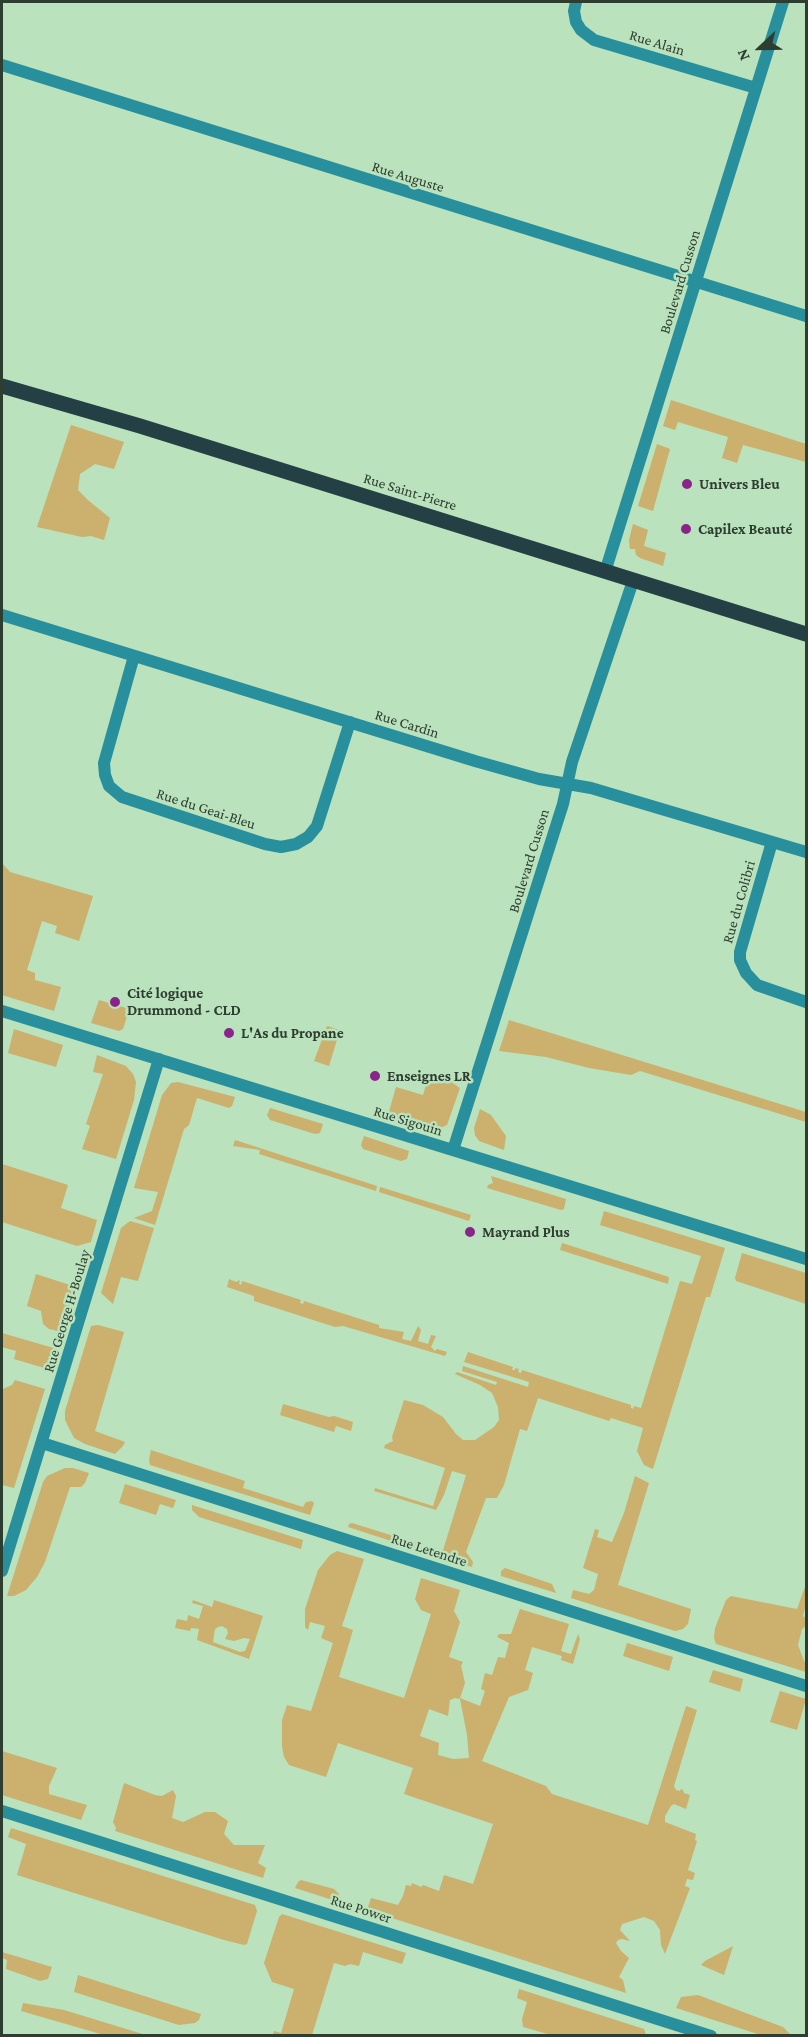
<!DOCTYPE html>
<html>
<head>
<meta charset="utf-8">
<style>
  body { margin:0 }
  #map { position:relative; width:808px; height:2037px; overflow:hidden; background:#b9e2bd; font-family:"Crimson Pro",serif }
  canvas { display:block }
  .frame { position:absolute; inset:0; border:3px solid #2d3d2f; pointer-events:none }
  .north { position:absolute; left:730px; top:18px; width:60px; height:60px; -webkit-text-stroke:4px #b9e2bd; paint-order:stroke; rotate:248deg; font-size:16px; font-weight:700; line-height:24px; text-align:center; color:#2d3d2f }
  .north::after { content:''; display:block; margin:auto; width:21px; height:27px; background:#2d3d2f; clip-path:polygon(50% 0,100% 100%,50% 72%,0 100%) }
</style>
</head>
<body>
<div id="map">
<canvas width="808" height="2037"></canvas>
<div class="frame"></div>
<div class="north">N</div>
</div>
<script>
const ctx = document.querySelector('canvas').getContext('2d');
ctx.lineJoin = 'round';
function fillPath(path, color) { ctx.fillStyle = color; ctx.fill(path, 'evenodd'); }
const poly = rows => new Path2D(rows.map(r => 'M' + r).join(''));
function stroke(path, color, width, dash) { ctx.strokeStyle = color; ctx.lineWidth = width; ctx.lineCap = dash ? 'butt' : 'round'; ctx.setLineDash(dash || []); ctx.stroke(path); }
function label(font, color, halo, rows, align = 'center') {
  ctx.font = font + ' "Crimson Pro",serif'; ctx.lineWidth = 5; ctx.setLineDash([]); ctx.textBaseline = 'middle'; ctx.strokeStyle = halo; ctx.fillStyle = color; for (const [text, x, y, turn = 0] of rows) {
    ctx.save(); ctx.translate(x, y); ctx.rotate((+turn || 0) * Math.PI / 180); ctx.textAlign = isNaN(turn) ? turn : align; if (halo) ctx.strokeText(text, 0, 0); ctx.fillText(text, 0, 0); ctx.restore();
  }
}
fillPath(poly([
  [671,400,806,444,806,462,743,445,737,463,722,458,728,437,678,422,675,430,663,426],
  [71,425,124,442,114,469,95,464,80,474,78,490,89,501,110,518,104,540,91,536,82,537,37,527],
  [657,444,670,449,653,511,638,506],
  [633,524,648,530,644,546,666,553,663,566,640,558,636,555,635,549,630,549,629,540],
  [2,863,10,872,93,896,79,941,55,933,57,926,42,921,27,970,35,973,35,980,61,987,54,1011,2,995],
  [99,1000,126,1008,125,1012,128,1013,123,1029,119,1031,91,1023],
  [509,1020,806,1112,806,1122,640,1071,631,1075,589,1068,546,1057,499,1051],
  [327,1026,340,1030,329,1066,314,1061],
  [14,1029,63,1045,56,1067,8,1053],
  [97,1055,126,1066,133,1074,136,1082,134,1100,116,1159,82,1149,90,1126,86,1124,103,1074,93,1072],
  [429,1075,450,1081,460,1088,447,1125,438,1129,433,1128,388,1115,396,1087,423,1095],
  [178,1082,235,1097,232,1106,229,1108,197,1098,189,1125,184,1129,155,1225,134,1218,152,1211,158,1192,134,1188,162,1095,171,1083],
  [270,1108,323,1124,320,1133,315,1134,270,1120,267,1115],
  [480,1109,491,1115,506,1136,504,1150,479,1141,475,1135,474,1128],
  [364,1136,409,1151,407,1159,401,1161,363,1149,361,1145],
  [235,1140,377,1186,376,1191,259,1154,260,1150,233,1146],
  [2,1164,68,1185,61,1208,97,1220,91,1242,77,1246,2,1222],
  [491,1176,566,1199,564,1209,561,1210,487,1188,488,1185,493,1183],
  [380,1187,471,1215,469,1221,379,1192],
  [604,1211,725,1248,710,1297,706,1297,653,1469,644,1465,637,1451,643,1428,611,1418,609,1421,538,1398,527,1431,520,1429,504,1485,497,1498,486,1498,466,1552,473,1562,472,1567,441,1557,466,1475,452,1471,444,1495,436,1510,374,1491,375,1488,433,1506,445,1468,384,1448,385,1445,393,1441,392,1437,404,1400,423,1405,443,1417,456,1434,463,1440,475,1440,494,1427,499,1420,498,1407,492,1393,480,1385,455,1374,457,1372,496,1385,497,1382,462,1371,463,1366,528,1387,529,1382,464,1362,468,1352,513,1367,512,1370,515,1370,515,1368,519,1369,518,1372,521,1373,522,1370,631,1405,631,1408,633,1409,634,1406,641,1408,680,1281,692,1284,701,1256,600,1225],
  [130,1221,154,1228,138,1281,121,1277,113,1304,101,1293,121,1228],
  [562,1243,669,1277,668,1284,560,1250],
  [742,1253,806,1273,806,1304,736,1281,735,1278],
  [36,1274,76,1287,63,1332,49,1329,43,1324,41,1311,27,1306],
  [229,1279,236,1282,240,1280,239,1284,241,1285,242,1281,301,1300,300,1303,303,1304,304,1301,379,1325,379,1328,404,1332,402,1339,411,1341,418,1326,421,1330,418,1341,428,1344,431,1335,436,1336,431,1347,435,1351,437,1349,447,1352,445,1356,343,1326,335,1327,254,1301,254,1296,227,1287],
  [98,1325,124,1332,95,1431,125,1442,123,1446,115,1454,85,1444,74,1438,65,1420,65,1411,91,1326],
  [2,1333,57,1349,51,1370,14,1359,16,1351,2,1347],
  [15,1380,45,1389,14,1488,2,1485,2,1393,3,1389,12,1385],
  [283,1404,329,1417,334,1416,353,1422,351,1431,336,1426,334,1432,280,1415],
  [151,1450,245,1481,243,1488,303,1507,306,1502,312,1501,314,1503,310,1515,150,1465,149,1460],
  [65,1468,73,1468,89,1473,85,1483,81,1487,70,1487,45,1562,37,1577,26,1590,14,1596,7,1596,43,1482,47,1476],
  [635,1476,649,1483,618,1585,691,1609,688,1624,683,1629,675,1631,571,1598,573,1590,589,1594,594,1590,598,1574,583,1568,595,1529,599,1530,597,1537,612,1542,624,1513],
  [125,1484,176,1500,173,1508,160,1504,156,1515,119,1503],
  [192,1505,303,1540,301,1549,199,1517,192,1510],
  [352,1523,419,1544,419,1550,348,1527,349,1524],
  [337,1551,364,1559,342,1626,353,1630,339,1677,404,1698,431,1614,421,1610,415,1599,421,1578,460,1590,454,1611,460,1622,449,1657,463,1662,461,1666,465,1683,460,1698,480,1706,485,1691,481,1689,485,1673,492,1675,498,1657,505,1658,509,1643,497,1637,499,1634,511,1634,520,1609,569,1624,561,1651,571,1654,578,1634,580,1639,573,1664,561,1660,562,1656,532,1647,525,1670,533,1673,528,1690,509,1697,482,1761,546,1786,552,1794,648,1825,686,1706,697,1710,674,1786,676,1790,680,1791,681,1789,683,1790,684,1793,690,1795,686,1809,674,1804,671,1806,665,1816,665,1822,696,1834,695,1840,697,1841,688,1870,695,1873,693,1880,687,1879,685,1886,690,1888,665,1954,661,1945,660,1930,654,1921,644,1917,622,1924,620,1930,630,1941,622,1939,618,1940,616,1943,621,1951,629,1958,619,1977,623,1980,626,1993,367,1910,371,1898,398,1905,403,1896,406,1885,411,1886,412,1883,421,1887,423,1885,439,1891,444,1875,473,1884,493,1824,404,1794,413,1768,338,1743,326,1777,289,1765,284,1757,282,1747,282,1720,287,1705,311,1711,333,1643,321,1638,325,1626,310,1622,308,1630,305,1627,305,1609,318,1570,330,1555],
  [455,1698,460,1699,467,1735,469,1758,453,1759,438,1755,439,1743,420,1736,429,1709,448,1716,450,1700],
  [505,1568,552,1584,556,1593,501,1576,501,1571],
  [806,1584,806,1604,803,1616,806,1618,806,1626,802,1629,798,1645,804,1661,806,1662,806,1672,716,1644,714,1638,715,1628,726,1600,731,1596,797,1609],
  [193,1600,212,1607,214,1600,263,1616,249,1659,197,1640,199,1629,191,1628,190,1631,175,1628,177,1619,187,1621,188,1615,199,1619,203,1606,192,1603],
  [222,1626,227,1629,228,1633,225,1639,234,1641,244,1638,250,1639,245,1651,240,1652,213,1642,215,1629,218,1627],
  [627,1643,673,1657,669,1671,623,1656],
  [713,1670,743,1679,740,1692,709,1682],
  [780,1691,806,1699,797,1730,770,1722],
  [2,1751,57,1768,49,1786,49,1794,87,1805,81,1820,2,1795],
  [124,1783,155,1795,162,1796,173,1790,176,1796,172,1818,183,1822,205,1812,215,1812,228,1821,224,1834,234,1845,265,1845,258,1863,266,1868,263,1878,115,1831,116,1828,113,1822],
  [11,1828,255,1905,257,1911,247,1944,244,1945,224,1940,17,1875,26,1844,8,1837],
  [301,1880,334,1889,339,1894,339,1902,295,1888,298,1882],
  [282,1914,406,1953,402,1964,363,1952,359,1966,350,1964,345,1966,334,1963,312,2035,273,2035,274,2031,281,2033,294,1989,272,1982,264,1963,279,1917],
  [733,1946,724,1975,701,1965,705,1961],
  [2,1952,52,1967,48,1979,40,1981,6,1969,7,1960,2,1958],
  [78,1975,201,2014,199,2020,195,2023,179,2025,74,1992],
  [519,1989,644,2029,646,2035,551,2035,523,2027,522,2019,527,2002,517,1998],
  [698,1995,783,2027,791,2035,761,2035,676,2008,681,1997],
  [23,2003,64,2010,146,2035,104,2035,21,2011]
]), '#ccb06d');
stroke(poly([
  [576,2,574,11,576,22,581,30,594,40,756,88],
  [2,65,806,316],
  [605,572,783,2],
  [2,615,475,761,539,779,591,788,806,852],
  [134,656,104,763,105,775,109,786,122,797,265,844,281,847,296,844,308,837,313,831,317,826,350,722],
  [772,842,740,952,740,960,746,973,757,985,806,1002],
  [2,1011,806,1259],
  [453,1150,563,804,572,762,633,581],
  [42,1443,806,1686],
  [2,1571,159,1059],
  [2,1811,711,2036]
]), '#288f9c', 12);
stroke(poly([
  [2,386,140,426,806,634]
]), '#244044', 15);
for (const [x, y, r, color] of [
  [687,484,6,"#8a248b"],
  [686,529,6,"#8a248b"],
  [115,1002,6,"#8a248b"],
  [229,1033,6,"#8a248b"],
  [375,1076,6,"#8a248b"],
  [470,1232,6,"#8a248b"]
]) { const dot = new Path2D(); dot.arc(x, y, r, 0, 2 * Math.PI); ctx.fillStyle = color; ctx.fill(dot); stroke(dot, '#b9e2bd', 2); }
label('15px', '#2d3d2f', '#b9e2bd', [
  ["Rue Alain",657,43,17],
  ["Rue Auguste",408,177,17],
  ["Boulevard Cusson",680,282,-73],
  ["Rue Saint-Pierre",410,492,17],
  ["Rue Cardin",407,724,17],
  ["Rue du Geai-Bleu",206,809,18],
  ["Boulevard Cusson",529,861,-73],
  ["Rue du Colibri",739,902,-74],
  ["Rue Sigouin",408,1121,17],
  ["Rue George H-Boulay",67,1311,-73],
  ["Rue Letendre",429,1550,18],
  ["Rue Power",361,1909,18]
]);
label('bold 15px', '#2d3d2f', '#b9e2bd', [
  ["Univers Bleu",699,484],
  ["Capilex Beauté",698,529],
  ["Cité logique",127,993],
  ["Drummond - CLD",127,1010],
  ["L'As du Propane",241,1033],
  ["Enseignes LR",387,1076],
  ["Mayrand Plus",482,1232]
], 'left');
</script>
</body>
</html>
